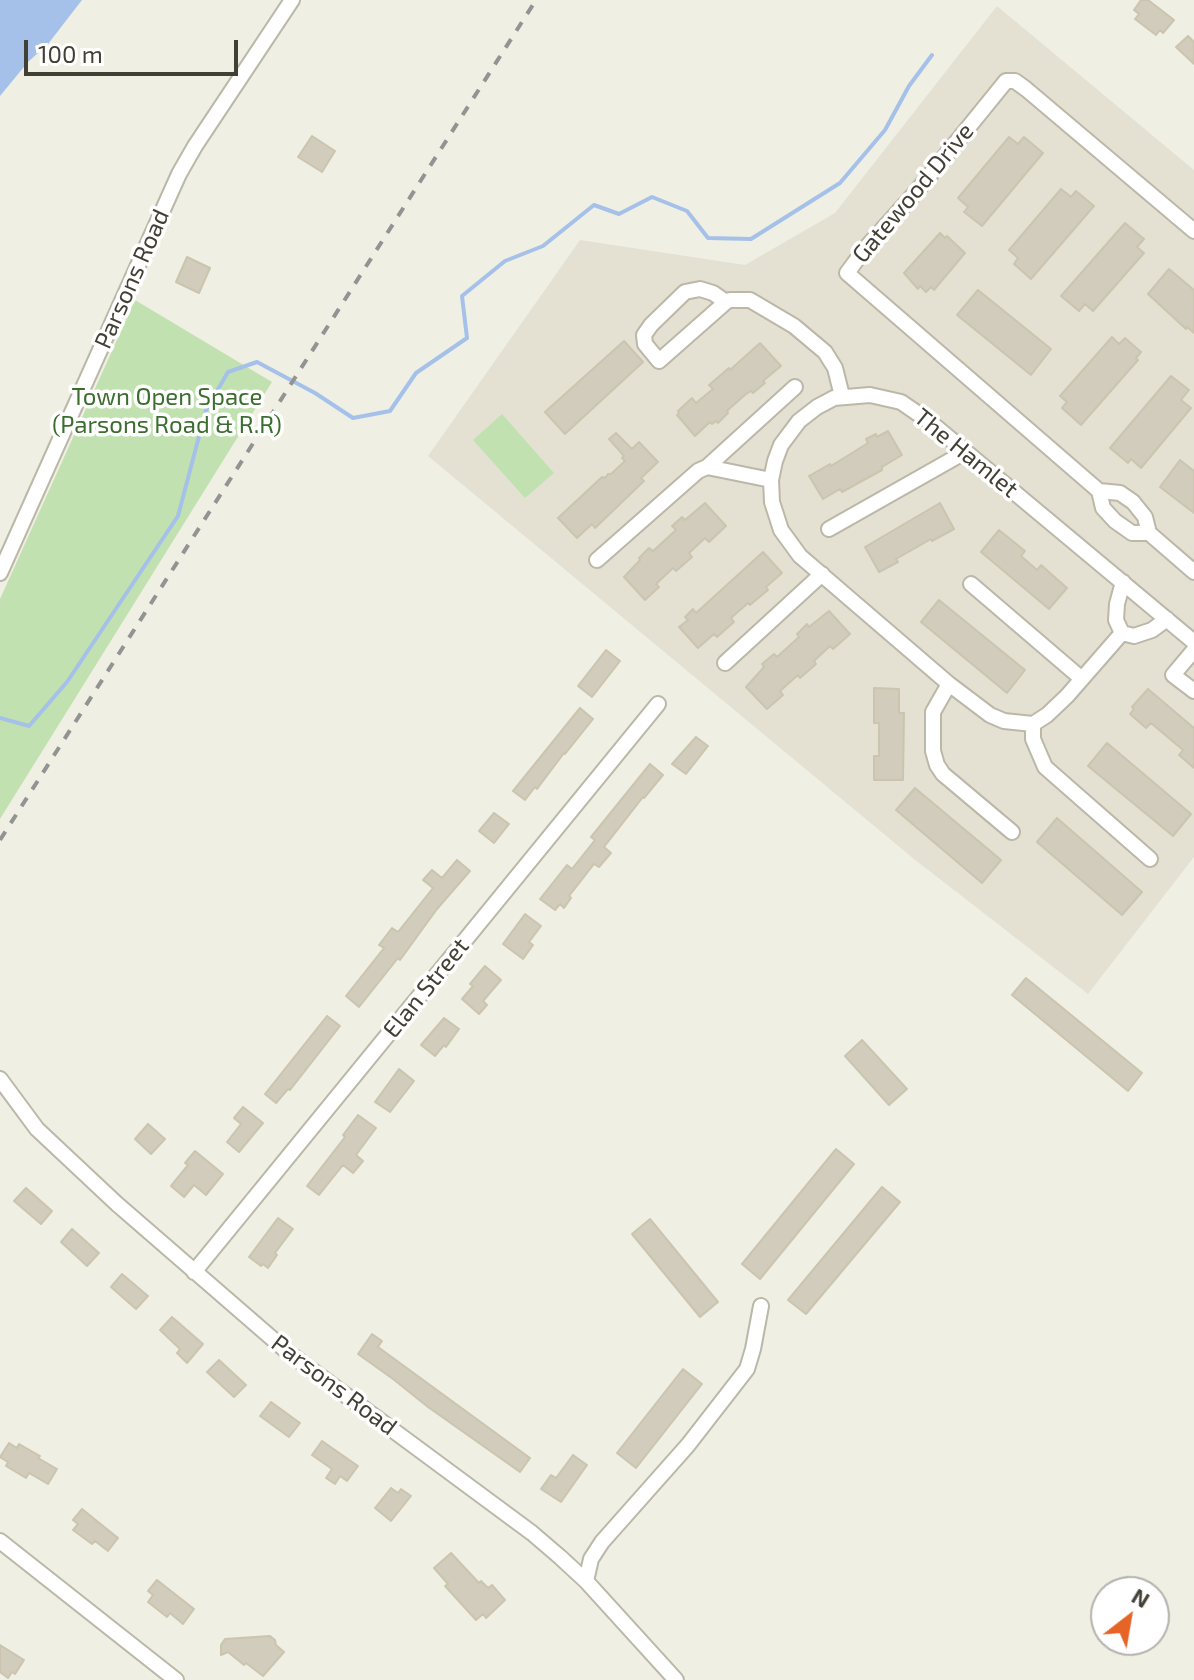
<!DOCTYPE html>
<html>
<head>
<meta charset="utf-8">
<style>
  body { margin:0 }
  #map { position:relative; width:1194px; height:1680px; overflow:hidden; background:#f0efe4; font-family:"Exo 2",sans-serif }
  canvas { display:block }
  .north { position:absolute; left:1090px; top:1576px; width:80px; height:80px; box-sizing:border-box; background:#fff; border:2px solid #b3b2ae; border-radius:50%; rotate:31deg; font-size:22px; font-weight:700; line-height:32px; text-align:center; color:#423f35 }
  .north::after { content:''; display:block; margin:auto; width:28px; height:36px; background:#e66425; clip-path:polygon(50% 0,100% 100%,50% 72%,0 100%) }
  .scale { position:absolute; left:24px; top:40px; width:214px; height:36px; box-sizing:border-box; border:4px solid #423f35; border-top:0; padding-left:10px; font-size:24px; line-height:28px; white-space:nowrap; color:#423f35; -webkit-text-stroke:6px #fff; paint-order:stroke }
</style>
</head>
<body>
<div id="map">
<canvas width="1194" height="1680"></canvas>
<div class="north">N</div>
<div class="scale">100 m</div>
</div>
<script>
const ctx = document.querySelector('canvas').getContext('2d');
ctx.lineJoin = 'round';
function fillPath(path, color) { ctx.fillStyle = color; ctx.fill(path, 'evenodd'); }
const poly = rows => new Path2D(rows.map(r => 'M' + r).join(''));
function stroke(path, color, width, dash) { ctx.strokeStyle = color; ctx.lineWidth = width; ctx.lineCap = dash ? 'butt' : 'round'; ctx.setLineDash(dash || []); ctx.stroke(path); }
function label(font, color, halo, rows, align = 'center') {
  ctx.font = font + ' "Exo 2",sans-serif'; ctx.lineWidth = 7; ctx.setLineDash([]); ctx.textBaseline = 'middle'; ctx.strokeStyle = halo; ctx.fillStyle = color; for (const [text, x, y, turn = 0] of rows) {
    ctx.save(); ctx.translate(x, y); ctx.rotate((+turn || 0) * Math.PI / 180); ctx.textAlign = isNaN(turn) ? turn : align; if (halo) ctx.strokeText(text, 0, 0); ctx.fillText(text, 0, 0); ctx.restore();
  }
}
fillPath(poly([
  [997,6,1194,170,1194,857,1088,994,914,859,428,456,580,240,745,265,835,213]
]), '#e4e1d3');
fillPath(poly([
  [135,300,272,382,0,819,0,599],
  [502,414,554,473,525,498,473,440]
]), '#c2e1b0');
fillPath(poly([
  [0,0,82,0,48,44,28,62,0,96]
]), '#a5c1e9');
stroke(poly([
  [0,718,29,726,67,682,178,516,206,410,228,372,257,362,315,393,353,418,390,411,416,373,467,338,462,296,505,261,543,246,594,205,619,214,652,197,687,211,708,238,751,239,840,183,885,130,909,86,932,55]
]), '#a5c1e9', 4);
const building = poly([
  [1141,0,1148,0,1174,20,1163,33,1160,30,1156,35,1135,19,1139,14,1134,10,1141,0],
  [1188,36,1194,42,1194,64,1176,47,1188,36],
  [312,136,335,151,322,172,298,157,312,136],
  [1009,137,1018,144,1024,137,1043,153,982,226,964,212,968,207,958,198,1009,137],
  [1061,189,1071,197,1076,191,1094,206,1031,279,1014,264,1018,258,1009,250,1061,189],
  [1125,223,1144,239,1137,247,1144,253,1093,311,1085,304,1079,311,1061,296,1125,223],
  [940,233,945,238,947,236,965,253,934,290,931,287,926,292,920,286,918,289,904,273,940,233],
  [187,257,210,268,199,293,176,282,187,257],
  [1169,269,1194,290,1194,333,1187,327,1186,329,1148,294,1169,269],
  [978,290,1051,349,1031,375,957,315,978,290],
  [1112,337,1119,344,1125,338,1141,352,1136,358,1138,360,1081,425,1062,408,1067,402,1060,396,1112,337],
  [624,341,643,362,565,434,545,412,624,341],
  [760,343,781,366,763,381,765,383,753,393,751,391,746,394,729,409,727,411,728,413,718,423,716,421,712,424,710,422,695,436,677,415,679,413,678,411,692,398,696,403,713,389,709,385,729,368,730,370,760,343],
  [1171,376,1189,390,1181,400,1191,408,1141,468,1131,459,1128,463,1110,448,1171,376],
  [888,431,902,455,882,467,882,470,842,492,840,489,823,499,809,476,830,464,831,466,868,443,866,439,876,434,877,437,888,431],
  [616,433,632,449,639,442,658,462,641,478,644,481,595,528,592,524,577,538,558,518,602,477,605,478,608,474,611,474,625,461,622,458,624,456,609,439,616,433],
  [1180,460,1194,471,1194,513,1160,487,1180,460],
  [705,503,726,526,709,542,705,538,689,553,692,557,676,571,673,568,656,584,659,587,645,600,624,577,640,560,639,558,649,548,653,551,676,530,672,526,682,517,685,520,705,503],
  [940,503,954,529,932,541,931,539,896,559,898,562,879,572,865,547,940,503],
  [999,530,1025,551,1021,556,1037,570,1041,565,1067,588,1049,609,981,552,999,530],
  [763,552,782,573,766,587,768,590,750,605,748,603,731,618,734,622,717,637,714,634,698,648,679,627,688,620,685,617,693,609,696,613,763,552],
  [939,600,1025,670,1007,693,921,622,939,600],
  [829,611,850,634,833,649,830,646,814,661,816,664,800,678,798,675,780,691,783,695,767,709,746,687,764,667,762,664,774,654,777,657,799,637,797,634,807,624,809,627,829,611],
  [606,650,620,661,592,697,578,686,606,650],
  [874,688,899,689,899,713,904,713,903,780,874,780,874,756,879,756,879,723,874,723,874,688],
  [1148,689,1194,728,1194,768,1179,755,1183,750,1151,723,1146,728,1130,714,1134,709,1132,707,1148,689],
  [580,708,593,719,565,754,564,753,537,789,535,787,525,800,513,791,580,708],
  [696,737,708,746,686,774,672,764,696,737],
  [1107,743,1191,814,1173,836,1088,766,1107,743],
  [650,764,663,775,644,798,643,797,604,847,611,853,599,867,594,864,569,896,571,898,564,908,560,904,555,910,540,899,567,865,572,869,595,840,591,837,650,764],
  [915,788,1001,860,982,883,896,810,915,788],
  [494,813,509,824,494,843,479,831,494,813],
  [1057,818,1142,892,1122,915,1037,842,1057,818],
  [457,860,470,871,437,909,400,960,398,958,359,1007,346,996,384,948,379,945,392,928,398,932,433,888,423,880,432,870,442,878,457,860],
  [525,914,541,926,529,942,533,945,523,959,503,944,525,914],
  [485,966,501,980,483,1001,487,1005,479,1014,462,999,473,986,470,984,485,966],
  [1026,978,1142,1073,1128,1091,1012,995,1026,978],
  [327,1016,340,1026,290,1090,288,1089,276,1103,265,1094,327,1016],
  [444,1018,459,1029,446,1047,444,1045,435,1056,421,1045,444,1018],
  [862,1040,907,1089,889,1105,845,1056,862,1040],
  [399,1069,414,1081,390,1112,375,1102,399,1069],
  [243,1107,263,1123,239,1152,227,1142,241,1124,234,1118,243,1107],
  [358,1115,376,1128,356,1155,363,1161,353,1173,343,1165,319,1195,307,1186,345,1137,343,1135,358,1115],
  [148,1124,165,1139,151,1154,135,1139,148,1124],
  [836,1149,854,1164,760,1279,742,1264,836,1149],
  [195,1151,223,1174,206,1195,194,1185,184,1197,171,1186,188,1165,185,1163,195,1151],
  [882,1187,900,1202,806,1314,788,1300,882,1187],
  [26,1188,52,1211,41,1224,14,1201,26,1188],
  [278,1218,293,1229,275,1253,277,1255,268,1268,263,1264,261,1266,249,1257,278,1218],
  [650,1219,718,1302,700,1317,632,1234,650,1219],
  [72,1229,99,1253,87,1266,61,1242,72,1229],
  [122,1274,148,1296,136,1309,111,1287,122,1274],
  [172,1317,203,1344,187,1363,177,1353,180,1349,160,1330,172,1317],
  [372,1334,382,1341,378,1347,530,1458,520,1472,428,1407,393,1379,358,1354,372,1334],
  [219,1360,246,1385,234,1397,207,1372,219,1360],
  [683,1369,702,1384,636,1468,617,1453,683,1369],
  [271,1402,300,1423,289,1437,260,1416,271,1402],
  [322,1441,358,1466,347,1481,340,1476,335,1484,326,1478,332,1469,312,1455,322,1441],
  [9,1443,17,1448,19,1444,40,1456,38,1458,57,1469,48,1484,29,1473,26,1478,6,1466,8,1462,0,1457,9,1443],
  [573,1455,587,1465,561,1502,541,1489,551,1475,556,1478,573,1455],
  [391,1488,398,1493,401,1489,411,1496,391,1521,375,1508,391,1488],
  [82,1509,118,1538,108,1551,95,1541,92,1544,73,1530,78,1524,73,1520,82,1509],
  [451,1553,479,1583,481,1581,488,1588,492,1585,505,1600,486,1618,483,1614,476,1620,445,1586,448,1584,434,1568,451,1553],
  [157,1580,194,1609,183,1624,170,1613,167,1617,148,1602,153,1595,148,1591,157,1580],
  [270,1636,275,1640,276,1645,284,1652,263,1676,246,1663,244,1665,228,1652,221,1655,221,1645,225,1639,270,1636],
  [0,1645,24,1660,15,1674,12,1672,8,1678,0,1672,0,1645]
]);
fillPath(building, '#d1ccbb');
stroke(building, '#cbc5af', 2);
const minor = poly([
  [1194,231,1026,89,1015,81,1006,81,916,192,864,250,847,273,1099,491,1120,493,1133,502,1145,517,1149,533,1194,572],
  [726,302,713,293,700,289,685,292,651,325,644,335,645,344,659,361,726,302,730,300,750,300,794,326,825,352,835,368,842,396],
  [707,467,795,387],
  [1099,491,1103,508,1115,521,1132,533,1149,533],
  [829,529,965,452],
  [597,560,698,471,707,467,771,480],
  [0,573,179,174,195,146,292,0],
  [971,584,1082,679],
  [1122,633,1116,620,1117,604,1123,582],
  [1122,633,1134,636,1152,630,1167,619],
  [1194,650,1173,675,1194,691],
  [725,663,822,574],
  [949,684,933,712,933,751,937,765,943,774,1012,832],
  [1033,724,1047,715,1067,696,1122,633],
  [1150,859,1045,767,1033,739,1033,724,1004,721,990,715,949,684,800,556,781,530,772,502,771,480,775,461,781,445,799,421,817,407,834,398,870,395,901,402,930,422,1194,642],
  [0,1079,37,1129,117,1204,290,1354,532,1533,560,1557,586,1581,676,1680],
  [194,1272,658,704],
  [0,1541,176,1680],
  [586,1581,591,1559,602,1542,688,1445,747,1369,753,1349,761,1306]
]);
stroke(minor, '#bbb8a8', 18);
stroke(minor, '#fff', 14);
stroke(poly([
  [0,840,536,0]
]), '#939393', 4, [10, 10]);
label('24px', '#423f35', '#fff', [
  ["Gatewood Drive",913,193,-50],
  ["Parsons Road",132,279,-66],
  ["The Hamlet",966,453,39],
  ["Elan Street",426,988,-51],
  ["Parsons Road",334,1385,37]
]);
label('24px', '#3b6e2e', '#fff', [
  ["Town Open Space",167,397],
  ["(Parsons Road & R.R)",167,425]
]);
</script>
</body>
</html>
